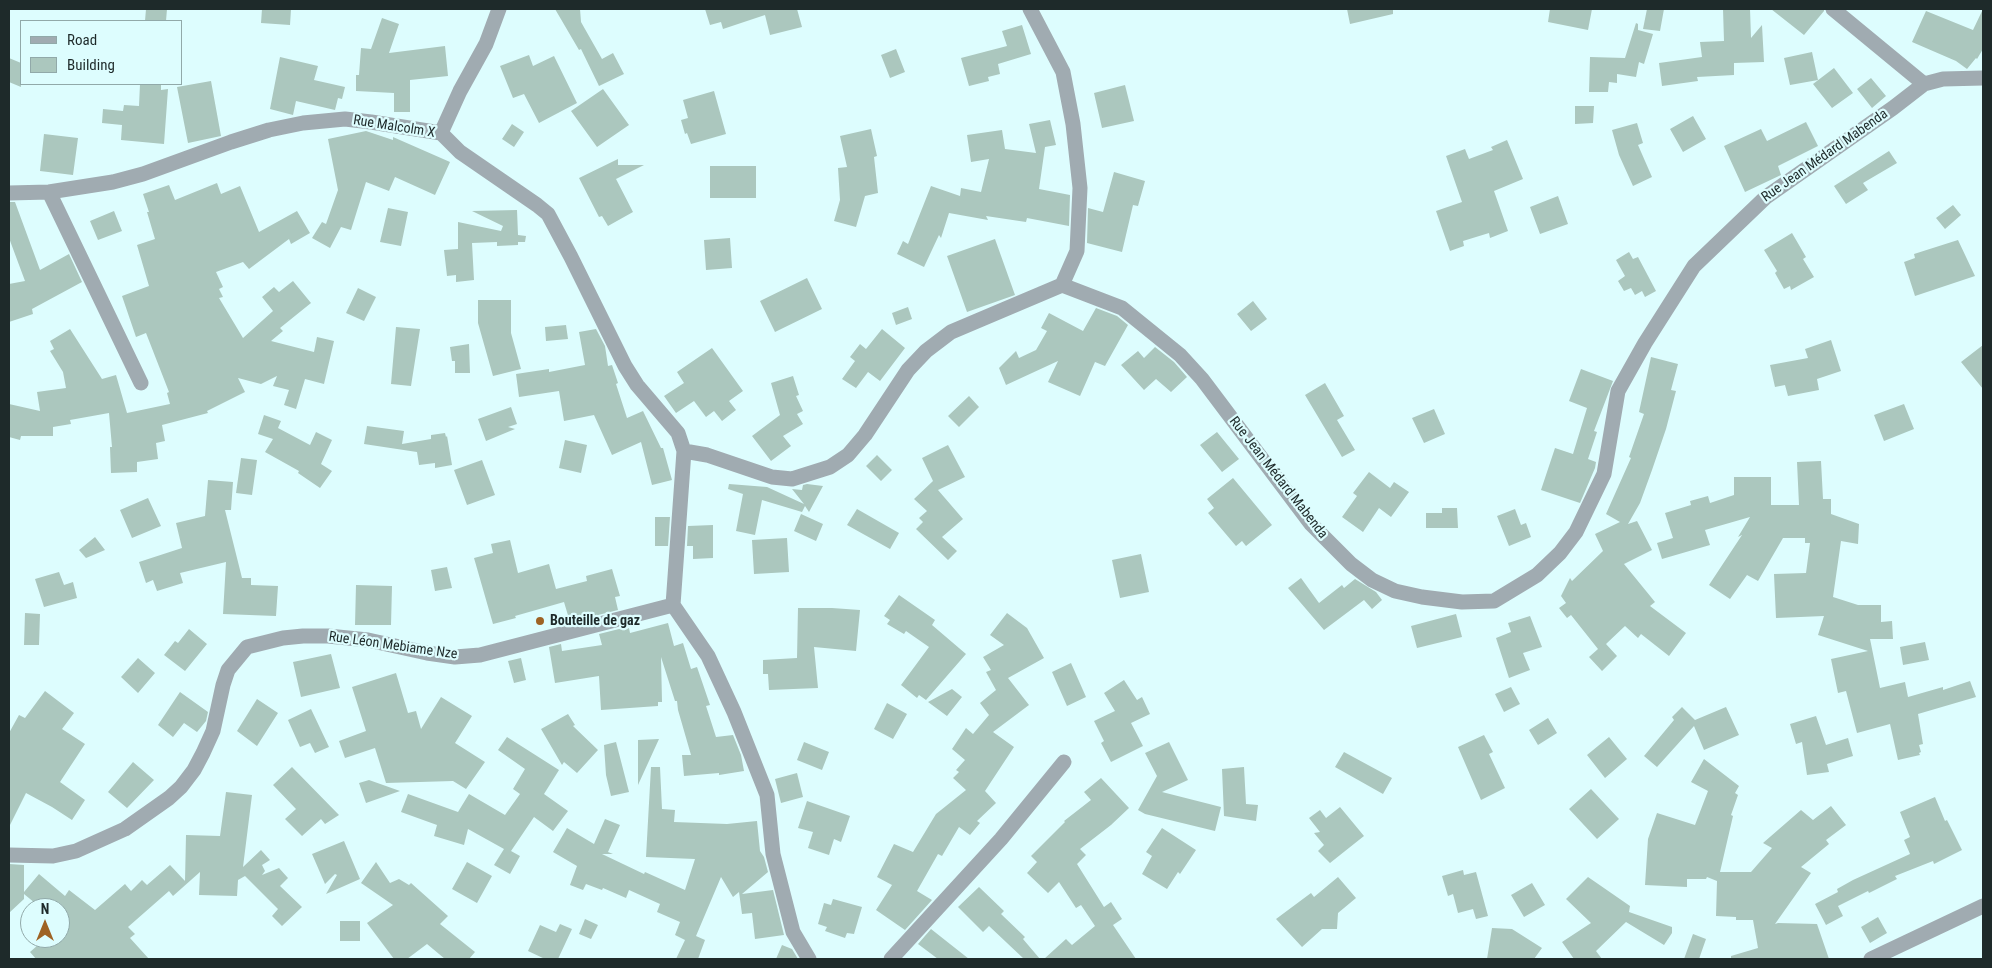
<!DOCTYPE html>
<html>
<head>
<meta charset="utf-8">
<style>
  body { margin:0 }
  #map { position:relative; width:1992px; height:968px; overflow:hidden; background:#ddfdfe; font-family:"Roboto Condensed",sans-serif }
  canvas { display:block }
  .frame { position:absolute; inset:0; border:10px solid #1e2a2a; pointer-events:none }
  .legend { position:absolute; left:20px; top:20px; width:162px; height:65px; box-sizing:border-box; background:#ddfdfe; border:1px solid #91a9a9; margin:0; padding:6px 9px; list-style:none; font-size:15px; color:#1e2a2a }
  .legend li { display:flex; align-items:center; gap:10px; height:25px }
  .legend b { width:25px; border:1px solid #91a9a9 }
  .north { position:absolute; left:20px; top:898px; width:50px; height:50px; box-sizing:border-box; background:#ddfdfe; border:1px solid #91a9a9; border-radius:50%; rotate:0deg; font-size:14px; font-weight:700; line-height:20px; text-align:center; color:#1e2a2a }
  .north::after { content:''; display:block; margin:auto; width:18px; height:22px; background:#9e6324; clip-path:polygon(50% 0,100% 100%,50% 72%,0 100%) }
</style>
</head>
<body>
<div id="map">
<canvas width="1992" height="968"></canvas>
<div class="frame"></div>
<ul class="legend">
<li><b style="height:6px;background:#a0abb1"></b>Road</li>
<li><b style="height:14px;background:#abc7be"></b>Building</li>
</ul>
<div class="north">N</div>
</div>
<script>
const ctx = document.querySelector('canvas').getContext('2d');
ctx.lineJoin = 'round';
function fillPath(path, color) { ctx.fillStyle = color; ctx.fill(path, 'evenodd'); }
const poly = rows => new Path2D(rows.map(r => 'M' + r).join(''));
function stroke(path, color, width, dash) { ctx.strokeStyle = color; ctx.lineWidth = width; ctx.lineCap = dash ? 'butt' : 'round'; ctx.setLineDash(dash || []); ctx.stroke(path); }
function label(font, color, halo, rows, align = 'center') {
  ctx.font = font + ' "Roboto Condensed",sans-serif'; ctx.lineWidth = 4.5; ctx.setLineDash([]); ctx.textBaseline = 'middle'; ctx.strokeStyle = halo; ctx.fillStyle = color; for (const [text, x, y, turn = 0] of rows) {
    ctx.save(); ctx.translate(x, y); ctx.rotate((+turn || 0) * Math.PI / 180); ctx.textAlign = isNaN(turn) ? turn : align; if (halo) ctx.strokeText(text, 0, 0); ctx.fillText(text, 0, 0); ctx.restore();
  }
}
fillPath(poly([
  [146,9,167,9,166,21,145,21],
  [262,9,291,9,290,25,261,23],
  [555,9,580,9,581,22,602,59,613,53,624,74,599,86,581,49,579,50],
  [705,9,797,9,802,27,770,35,765,15,723,29,721,22,710,25],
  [1347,9,1393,9,1393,14,1350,24],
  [1550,9,1592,9,1588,30,1548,22],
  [1647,9,1664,9,1660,31,1643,29],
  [1723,9,1750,9,1751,38,1762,25,1764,62,1734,63,1734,75,1697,77,1698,81,1662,86,1659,63,1702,57,1700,42,1724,41],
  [1771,9,1824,9,1824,11,1804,35],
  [1983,9,1983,49,1977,59,1976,58,1967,69,1956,61,1912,42,1926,11,1973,30],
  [382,18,399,24,389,53,445,46,448,76,410,80,410,112,394,112,394,93,356,91,356,75,359,75,361,48,371,49],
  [1636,23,1638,24,1638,30,1653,34,1644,64,1639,62,1636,77,1617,74,1617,83,1609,82,1608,92,1589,92,1590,57,1625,58],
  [1022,25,1031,54,998,64,1000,74,988,77,989,81,969,86,961,58,1007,46,1002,31],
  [896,49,905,72,890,78,881,55],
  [1812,52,1818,80,1790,85,1784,58],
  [529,55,533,66,554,56,577,103,539,123,524,94,513,98,500,66],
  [280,57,318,66,314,80,345,87,342,99,338,98,335,110,296,101,293,115,270,109],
  [9,58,21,63,21,87,9,82],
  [1834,68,1853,93,1832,108,1813,84],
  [1871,78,1886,96,1872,108,1857,89],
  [211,81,221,136,188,143,177,87],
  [140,84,161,84,161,90,168,89,164,144,121,140,122,125,102,123,103,109,123,111,124,105,139,106],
  [1125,85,1134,121,1102,128,1094,93],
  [603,89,629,125,597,147,571,111],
  [714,91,726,134,691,144,687,133,685,134,681,120,688,118,683,100],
  [1575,106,1594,106,1593,123,1575,124],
  [1693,116,1706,139,1683,152,1670,129],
  [1050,120,1056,145,1045,147,1039,189,1070,195,1069,226,1027,218,1026,222,986,216,988,220,949,213,941,238,939,235,924,267,897,254,903,241,908,244,931,186,960,196,961,188,981,192,989,159,971,162,967,135,1002,130,1005,149,1036,153,1029,124],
  [1806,122,1818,146,1778,166,1781,175,1745,192,1724,146,1761,129,1767,141],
  [1637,123,1643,143,1638,145,1652,177,1633,186,1619,155,1612,130],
  [512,124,524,132,514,147,502,139],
  [871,129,877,156,874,157,878,193,865,196,856,227,834,221,840,200,838,168,847,167,840,136],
  [366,131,393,140,393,137,450,162,435,195,395,177,389,191,366,182,351,230,341,227,330,248,312,238,322,222,326,224,338,190,328,139],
  [44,134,78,138,73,175,40,171],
  [1507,140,1523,179,1494,191,1508,231,1490,238,1489,233,1463,241,1464,246,1450,251,1436,211,1462,202,1446,156,1465,149,1469,159,1493,150,1491,147],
  [1889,151,1897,163,1863,183,1868,190,1846,204,1834,186],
  [618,159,618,165,644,165,616,179,633,212,608,226,602,216,599,217,579,178],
  [710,166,756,166,756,198,710,198],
  [1114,172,1145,181,1138,206,1133,205,1122,252,1087,243,1088,208,1103,212],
  [217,183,221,194,240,186,259,232,297,211,310,233,291,244,289,239,249,269,243,262,216,272,223,287,219,289,223,297,219,298,243,338,273,311,262,297,274,287,279,292,293,281,311,303,280,328,283,331,271,341,314,352,317,337,334,341,324,384,305,379,296,409,284,405,289,390,273,386,277,376,261,384,238,378,245,392,207,411,208,413,162,425,165,441,156,443,158,459,137,462,137,472,111,473,110,447,112,447,109,413,70,420,71,424,53,427,53,436,21,436,20,440,9,437,9,404,40,411,37,392,66,388,63,372,50,351,54,349,50,341,70,329,102,379,116,375,127,413,170,404,167,393,169,392,146,333,136,337,122,296,149,286,137,245,155,239,147,212,149,212,143,194,169,185,175,200],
  [1558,196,1568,224,1540,234,1530,207],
  [9,202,15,202,40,270,69,254,82,282,32,309,33,314,9,322,9,284,25,281,9,238],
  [1953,205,1961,215,1945,229,1936,218],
  [388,208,408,212,401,246,380,242],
  [517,210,518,235,526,236,525,242,518,242,518,245,497,246,497,242,472,243,474,280,456,282,456,275,447,276,444,250,458,249,458,222,501,231,503,226,472,211],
  [114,211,122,231,98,240,90,221],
  [1792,233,1806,257,1803,259,1814,277,1791,290,1790,286,1784,289,1775,273,1777,271,1764,250],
  [730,238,732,268,706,270,704,240],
  [995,239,1015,295,967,312,947,256],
  [1958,240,1975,276,1915,296,1904,262,1915,258,1914,254],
  [1629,252,1633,259,1638,257,1656,291,1645,297,1642,291,1635,295,1631,288,1624,291,1618,281,1625,276,1616,260],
  [807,278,822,309,775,332,760,301],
  [358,288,376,297,364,321,346,313],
  [478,300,511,300,511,333,521,369,493,376,478,323],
  [1253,301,1267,319,1251,331,1237,314],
  [908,307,912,319,896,325,892,313],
  [1096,308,1117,316,1128,325,1105,366,1095,362,1080,396,1048,382,1058,361,1006,385,999,368,1016,351,1019,358,1036,350,1047,331,1041,328,1049,313,1083,331],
  [566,325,568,339,546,341,545,327],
  [396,327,420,329,411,386,391,384],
  [596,329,605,346,608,366,612,365,618,383,616,384,627,418,643,411,661,448,663,448,672,480,652,485,641,442,612,455,594,415,564,421,559,391,519,397,516,374,549,369,549,372,585,365,579,332],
  [882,329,905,348,880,381,868,372,856,388,842,379,855,361,850,357,860,344,866,349],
  [1831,340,1841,371,1817,379,1819,390,1788,396,1785,385,1775,387,1770,365,1808,358,1805,349],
  [469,344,470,373,455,373,455,361,452,361,450,347],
  [1983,345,1983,389,1961,362],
  [1155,347,1174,362,1187,377,1171,392,1156,379,1144,390,1121,365,1138,351,1144,358],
  [712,348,743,391,729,401,736,410,722,421,714,411,706,417,694,401,676,413,664,396,684,383,677,372],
  [1651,357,1678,364,1671,390,1676,391,1666,429,1652,470,1640,503,1628,524,1637,521,1652,550,1624,564,1655,602,1650,606,1686,633,1669,656,1641,634,1638,638,1625,626,1606,644,1617,656,1602,671,1589,657,1598,649,1571,615,1567,618,1559,608,1566,603,1561,596,1570,578,1572,581,1603,551,1595,534,1620,522,1606,514,1631,458,1629,457,1644,414,1639,412],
  [1581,369,1613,381,1594,431,1597,432,1588,459,1596,462,1595,468,1580,503,1541,490,1555,448,1573,454,1587,408,1569,401],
  [793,376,799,395,796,396,803,411,797,414,803,424,783,436,791,446,771,461,752,436,780,415,771,383],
  [1325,383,1344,416,1337,420,1355,450,1342,457,1305,395],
  [969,396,979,407,959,427,948,416],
  [1904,404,1914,429,1884,441,1874,415],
  [511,407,517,424,508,427,515,429,486,441,478,419],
  [1434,409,1445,434,1424,443,1412,418],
  [264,415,281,421,278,428,310,445,316,432,332,440,321,464,332,471,320,488,298,473,299,471,265,452,273,439,258,434],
  [367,426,404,431,402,444,431,439,431,435,445,433,446,437,447,436,452,465,435,468,435,463,419,465,417,452,364,444],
  [1217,432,1239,459,1222,472,1200,445],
  [565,440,587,445,581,473,559,468],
  [948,445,965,477,938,490,963,519,942,537,957,551,948,560,916,529,923,522,919,518,927,511,914,499,933,481,922,458],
  [877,455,892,470,881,481,866,466],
  [241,458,257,460,252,495,236,493],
  [482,460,495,495,467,505,454,470],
  [1821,461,1823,499,1831,499,1831,514,1859,524,1858,544,1841,541,1833,597,1858,605,1881,605,1881,622,1892,621,1893,639,1870,639,1880,688,1905,682,1908,697,1943,687,1943,690,1970,681,1976,697,1918,714,1923,744,1919,745,1921,752,1919,753,1920,755,1898,760,1890,724,1857,733,1846,691,1838,693,1831,659,1868,651,1818,635,1824,616,1776,618,1774,574,1806,573,1810,543,1805,543,1805,538,1783,538,1758,581,1747,575,1730,599,1709,585,1742,535,1738,537,1750,517,1705,530,1710,545,1662,559,1657,543,1673,538,1665,513,1691,505,1690,501,1708,496,1710,503,1734,495,1734,477,1771,477,1771,505,1799,505,1797,462],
  [1369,472,1390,488,1394,482,1409,492,1391,517,1379,508,1363,532,1342,517,1357,496,1353,493],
  [1233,478,1272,525,1246,546,1242,541,1236,546,1208,513,1214,508,1207,499],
  [208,480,233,482,231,510,225,510,242,578,251,578,251,585,278,586,276,616,223,614,226,562,180,573,183,583,157,591,153,580,146,583,139,562,182,548,176,523,205,516],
  [729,484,767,487,804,504,792,489,802,490,803,485,807,484,823,486,809,512,805,506,802,512,762,500,755,535,736,531,743,494,728,489],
  [148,498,161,526,132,538,120,510],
  [1442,508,1457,508,1458,528,1426,528,1426,513,1442,513],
  [857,509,899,533,890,549,847,525],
  [1515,509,1521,525,1526,523,1531,537,1509,546,1497,516],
  [801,514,823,524,816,541,794,531],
  [655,517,670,517,668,546,655,546],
  [713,525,713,558,693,559,693,546,687,546,688,526],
  [95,537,105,550,86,558,79,550],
  [787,538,789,572,754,574,752,540],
  [510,540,518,573,549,564,556,589,587,581,586,576,612,569,620,596,615,597,618,610,570,622,564,602,515,616,516,618,493,624,474,558,493,553,491,544],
  [1141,554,1149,592,1120,598,1112,560],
  [447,567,452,588,435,591,431,570],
  [59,572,64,585,73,582,77,598,44,607,35,579],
  [1301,578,1319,603,1342,585,1344,588,1355,579,1376,592,1382,600,1372,609,1364,600,1324,630,1288,588],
  [356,585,392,586,391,625,355,625],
  [899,595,935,620,932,625,966,654,926,700,919,695,917,698,901,685,929,647,906,631,904,634,887,624,890,620,884,616],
  [798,608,832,608,860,610,856,651,814,647,818,688,769,690,768,674,763,674,763,660,797,658],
  [25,613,40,614,39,645,24,645],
  [1007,613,1027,628,1044,658,1008,678,1029,705,993,732,1014,747,985,791,996,803,977,821,980,823,970,835,959,827,942,856,938,854,917,891,932,900,905,930,876,910,892,885,877,877,894,844,913,852,936,814,966,790,953,778,959,772,956,770,965,760,952,749,966,728,973,734,989,715,980,703,996,690,986,672,991,670,983,657,1004,645,990,635],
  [1456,614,1462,637,1417,648,1411,626],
  [1530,616,1542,647,1523,653,1530,670,1509,678,1496,638,1511,632,1508,623],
  [668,623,674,646,683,643,691,669,697,667,710,705,706,706,716,737,733,735,741,755,744,771,719,775,719,773,684,776,682,755,691,755,678,710,677,701,675,701,661,657,662,702,658,702,658,706,601,710,599,676,555,683,549,647,561,644,562,651,602,645,599,634,623,628,624,630,629,628,630,633],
  [189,629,207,644,185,671,164,655,175,641,178,643],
  [1925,642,1929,660,1903,665,1900,647],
  [331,654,340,688,301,697,293,662],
  [138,658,155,673,138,693,121,677],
  [521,658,526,680,514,683,508,661],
  [1071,663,1086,697,1067,706,1052,672],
  [396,673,408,713,416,711,421,729,441,697,472,716,455,743,485,762,466,789,453,781,386,783,375,748,345,758,339,741,366,731,352,687],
  [1124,680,1137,700,1142,697,1150,714,1131,723,1143,746,1111,762,1101,743,1104,741,1094,721,1115,711,1104,693],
  [1511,687,1520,704,1504,712,1495,694],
  [952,689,962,697,947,716,928,702],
  [45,691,74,713,62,729,85,744,60,782,85,800,72,820,52,807,26,793,9,827,9,733,19,715,25,718],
  [180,692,208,712,206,721,197,732,184,723,173,737,158,725],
  [257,699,278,713,257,746,237,731],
  [887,703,907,714,893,739,874,729],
  [1682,707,1695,720,1726,707,1739,735,1704,750,1694,726,1657,767,1644,756,1674,720,1672,717],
  [311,709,329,747,315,753,310,743,300,747,288,720],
  [568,714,575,725,573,726,598,750,577,773,564,762,562,765,541,729],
  [1816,716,1826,745,1848,738,1853,756,1827,764,1829,772,1807,775,1802,742,1796,744,1790,724],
  [1548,718,1557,733,1538,745,1529,730],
  [1484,735,1493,752,1489,754,1505,788,1481,800,1458,747],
  [507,737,559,770,544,794,568,811,553,831,534,817,511,851,520,856,510,874,494,865,504,849,468,829,464,845,434,836,437,825,401,812,408,794,458,812,469,794,505,815,520,794,513,789,525,769,498,750],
  [1609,737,1627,759,1605,778,1587,755],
  [659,739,638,785,638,740],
  [616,742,629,792,611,796,606,775,604,745],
  [804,742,829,752,822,770,797,760],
  [1169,742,1188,780,1162,792,1221,807,1215,831,1145,814,1138,810,1157,776,1145,753],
  [1344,752,1392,778,1383,794,1335,767],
  [1704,759,1739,786,1735,793,1738,795,1731,815,1733,816,1720,872,1751,872,1772,848,1763,843,1801,810,1813,820,1831,806,1846,825,1826,840,1829,844,1801,867,1811,873,1775,924,1778,923,1817,924,1829,959,1731,959,1731,956,1758,948,1753,920,1736,920,1736,917,1716,916,1717,881,1707,877,1706,879,1687,879,1687,887,1645,885,1648,839,1657,813,1695,825,1708,791,1691,782],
  [133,762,154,780,127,808,108,792],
  [292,767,339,815,325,824,321,819,302,836,285,819,296,809,273,785],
  [651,767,660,767,662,809,675,810,674,822,727,824,757,821,760,851,764,857,768,872,742,894,773,890,784,935,755,939,752,913,742,914,739,892,733,897,721,877,696,936,705,940,698,959,676,959,685,940,675,935,680,922,657,912,660,904,629,890,626,898,603,888,602,890,586,884,583,890,570,885,577,866,553,852,567,828,594,844,605,819,620,825,608,852,613,854,602,854,644,874,645,872,685,890,695,859,646,857],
  [1244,767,1246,804,1258,805,1256,821,1224,816,1222,769],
  [797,773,803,797,781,803,775,779],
  [1101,778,1129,808,1111,825,1080,849,1086,855,1077,864,1104,907,1111,902,1122,919,1113,925,1136,959,1044,959,1066,939,1072,945,1095,926,1081,905,1076,908,1059,882,1048,893,1027,873,1037,862,1031,856,1065,822,1064,821,1091,800,1084,792],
  [369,780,400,791,366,803,359,783],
  [1591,789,1619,819,1597,839,1569,809],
  [226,792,252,795,243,867,261,850,270,860,262,865,265,871,262,875,279,868,288,878,280,886,302,907,282,926,272,916,278,909,245,876,238,880,237,896,199,895,200,872,173,896,169,891,128,927,135,934,130,938,149,959,36,959,30,952,46,938,60,938,60,908,41,908,24,894,24,899,9,913,9,864,24,865,24,892,39,874,65,896,69,890,95,910,125,884,131,891,142,880,147,885,170,865,185,881,186,835,220,836],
  [1935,797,1945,821,1947,820,1962,850,1934,864,1933,861,1895,876,1897,879,1869,893,1868,891,1838,906,1843,916,1826,925,1815,904,1838,892,1837,889,1853,880,1910,854,1904,840,1910,837,1900,812],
  [807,801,850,816,841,842,834,839,829,855,808,848,813,832,798,828],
  [1340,807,1364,836,1330,863,1318,851,1324,845,1314,833,1320,832,1309,818,1320,810,1326,818],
  [1162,828,1196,850,1180,874,1178,872,1167,889,1142,874,1152,856,1146,852],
  [344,841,360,879,326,894,337,875,335,874,325,884,312,854],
  [376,862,390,883,399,879,409,885,411,883,448,916,440,924,475,952,469,959,445,959,427,944,407,959,394,959,367,923,393,905,361,883],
  [467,862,492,876,477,903,452,889],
  [1463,870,1464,875,1476,872,1488,916,1476,919,1473,909,1458,913,1453,894,1448,896,1442,876],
  [1338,877,1356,898,1338,913,1337,929,1322,929,1302,947,1276,919,1311,893,1314,897],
  [1588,877,1630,906,1629,912,1672,927,1672,933,1664,945,1626,922,1596,951,1602,959,1574,959,1562,942,1591,923,1566,899],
  [1532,883,1545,905,1524,917,1511,895],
  [979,887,1004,911,1001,914,1025,937,1023,939,1040,959,1024,959,989,926,983,932,958,907],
  [833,899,862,907,854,934,847,933,845,938,825,931,827,927,818,924,824,903,831,905],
  [1878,917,1887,933,1870,943,1861,927],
  [585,919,598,925,591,939,579,934],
  [340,921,360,921,360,941,340,941],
  [560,924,572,929,558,959,545,959,528,951,540,925,556,932],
  [1492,928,1512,929,1542,948,1534,959,1487,959],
  [931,929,969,959,938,959,918,944],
  [1693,934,1706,939,1699,959,1684,959],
  [782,945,792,949,798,959,776,959]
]), '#abc7be');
stroke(poly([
  [1030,9,1063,72,1073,124,1080,188,1077,251,1062,285],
  [1833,9,1924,84],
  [441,133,460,91,486,44,499,9],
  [49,192,141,383],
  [9,193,49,192,113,182,143,174,231,142,269,130,303,123,345,119,371,122,441,133,460,152,537,205,548,214,571,257,625,366,637,385,678,433,684,451,673,605,708,656,734,712,767,795,773,854,793,932,809,959],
  [684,451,707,455,772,477,792,479,830,467,848,455,865,435,908,370,926,351,951,332,1062,285,1122,308,1180,355,1202,379,1311,524,1351,564,1372,580,1395,591,1422,597,1462,602,1494,601,1537,575,1560,553,1576,532,1604,474,1618,391,1645,343,1694,266,1766,197,1893,108,1924,84,1943,79,1983,78],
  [9,855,53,856,76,851,125,829,169,798,181,787,194,770,203,753,213,731,223,685,228,670,247,647,283,638,303,636,328,636,368,640,427,653,455,657,480,655,673,605],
  [891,959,1001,839,1064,762],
  [1871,959,1983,906]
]), '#a0abb1', 15);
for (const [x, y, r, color] of [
  [540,621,5,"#9e6324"]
]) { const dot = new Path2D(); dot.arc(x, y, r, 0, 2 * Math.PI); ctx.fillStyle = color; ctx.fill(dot); stroke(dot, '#ddfdfe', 2); }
label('14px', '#1e2a2a', '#ddfdfe', [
  ["Rue Malcolm X",394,127,9],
  ["Rue Jean Médard Mabenda",1825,156,-35],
  ["Rue Jean Médard Mabenda",1278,478,52],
  ["Rue Léon Mebiame Nze",393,646,8]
]);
label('bold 14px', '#1e2a2a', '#ddfdfe', [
  ["Bouteille de gaz",550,621]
], 'left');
</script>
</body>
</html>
